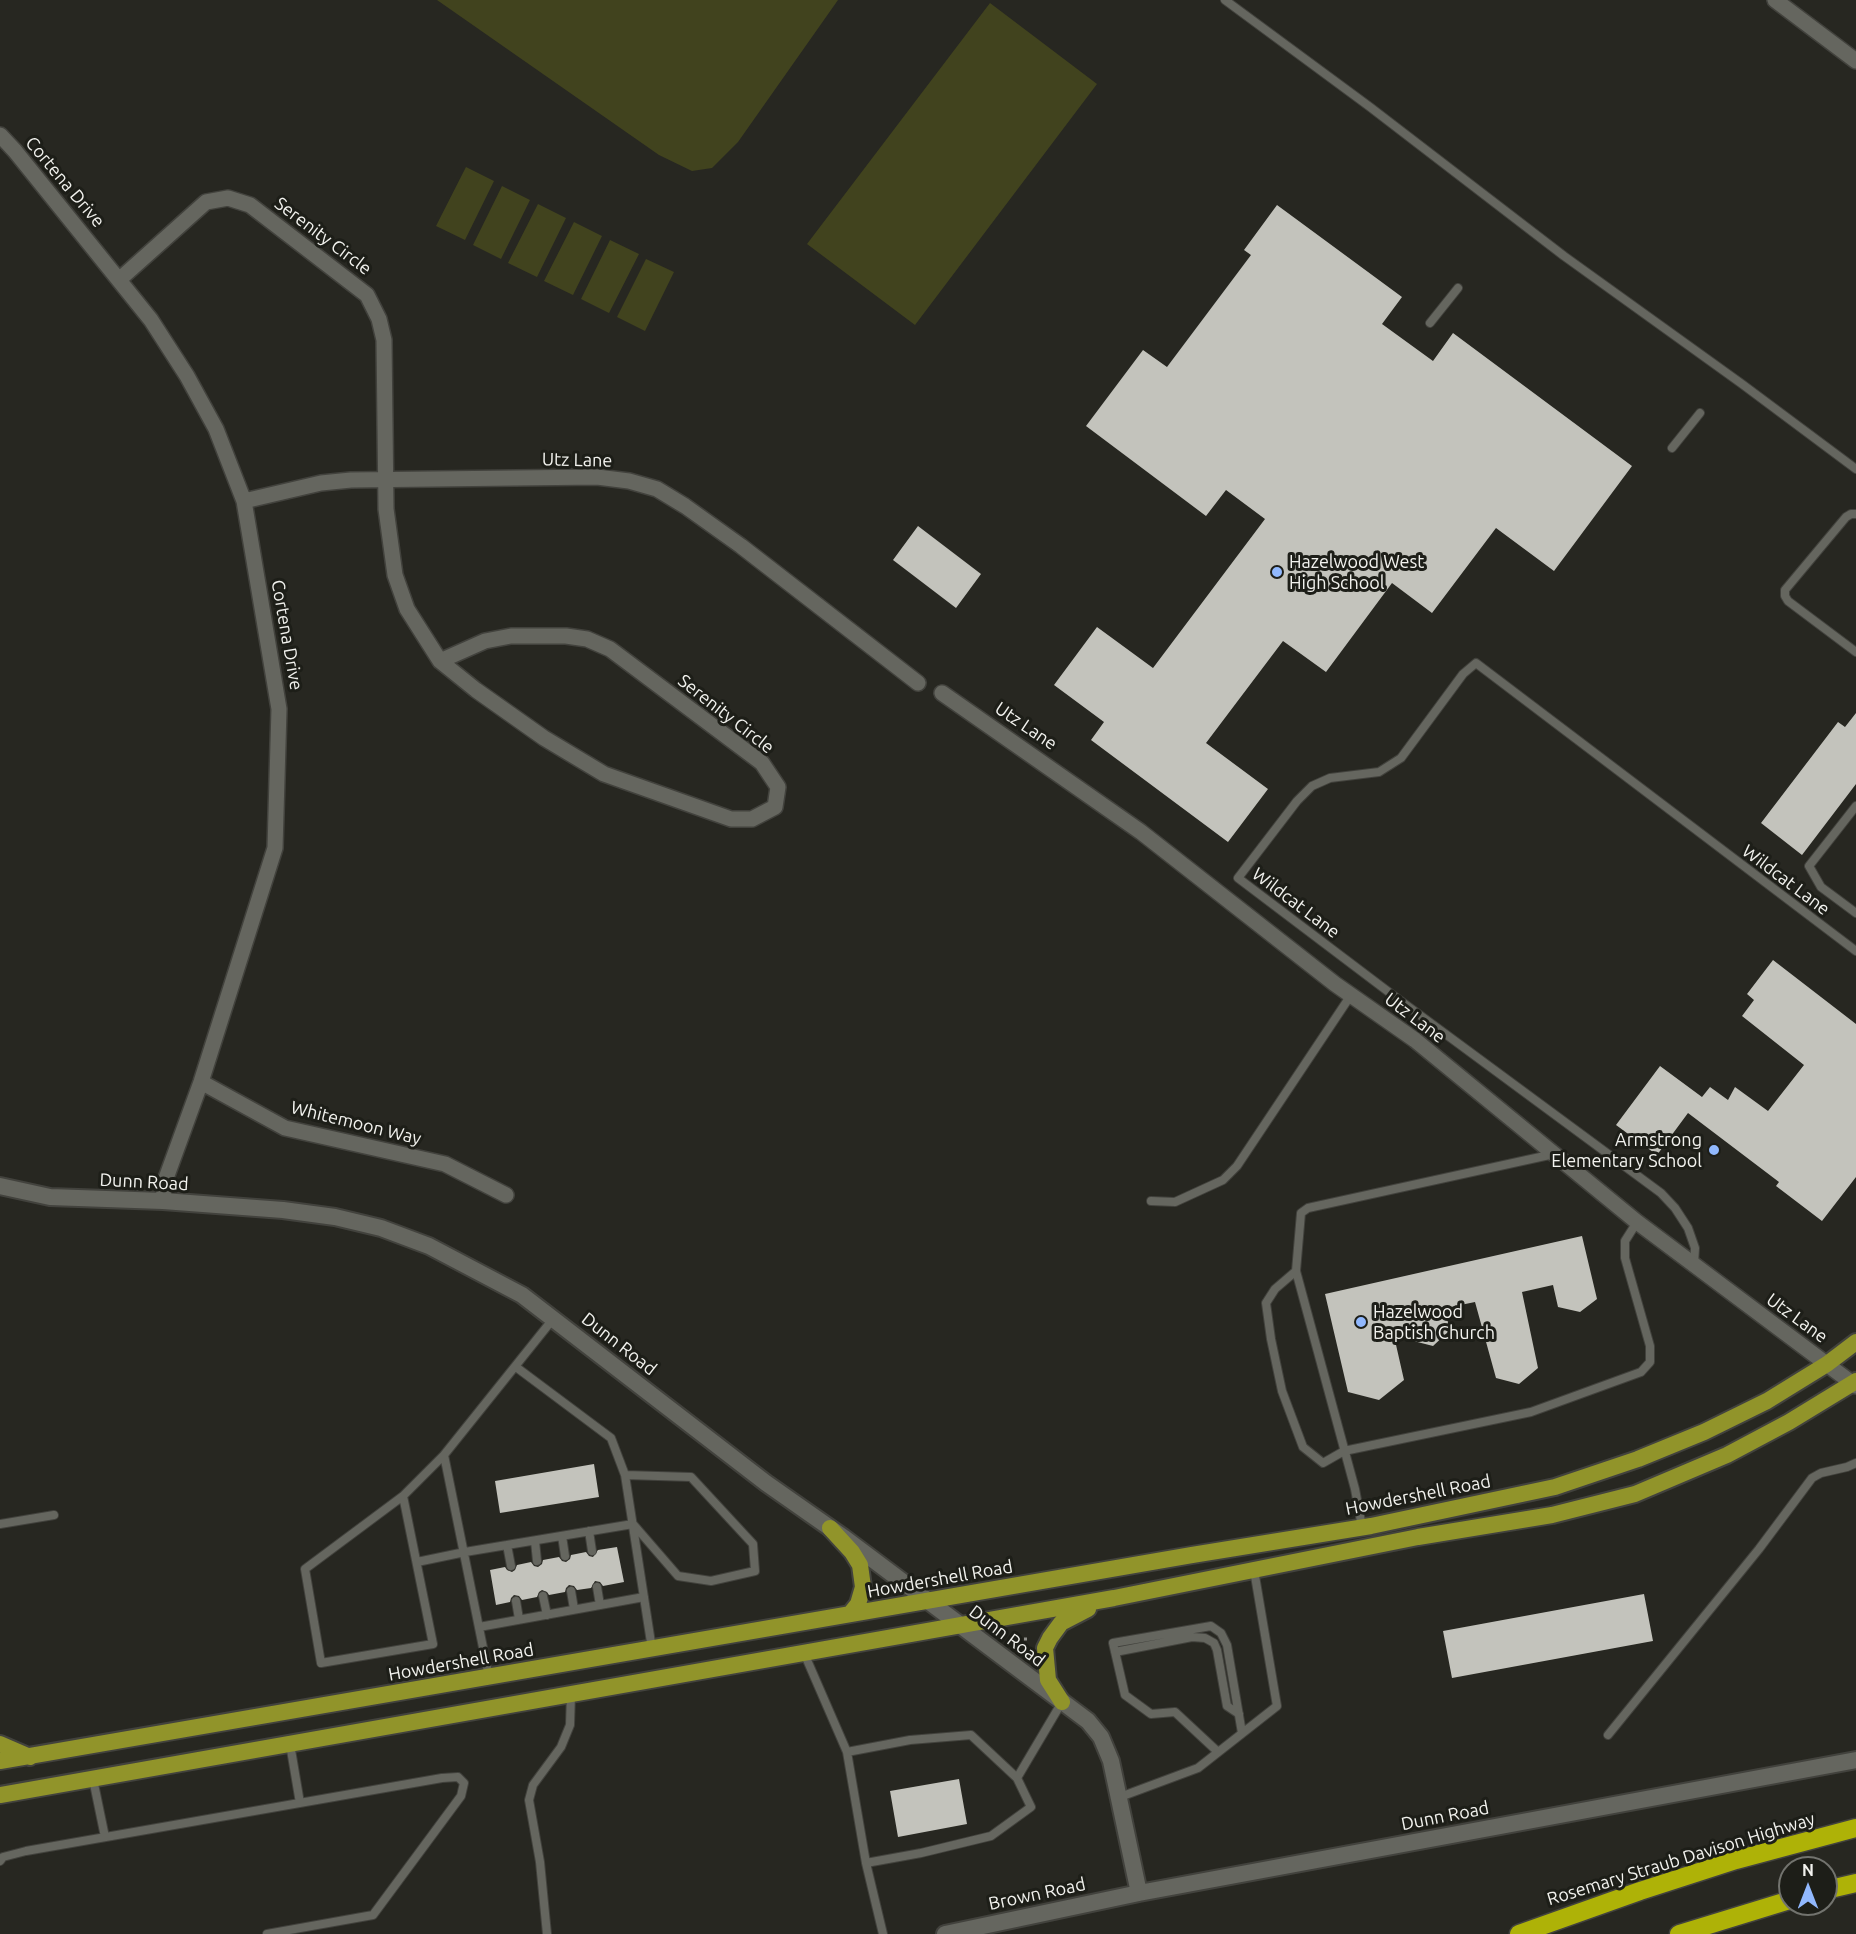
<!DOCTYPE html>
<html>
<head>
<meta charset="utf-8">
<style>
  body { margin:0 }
  #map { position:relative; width:1856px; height:1934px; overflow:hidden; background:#272721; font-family:Ubuntu,sans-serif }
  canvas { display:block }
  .north { position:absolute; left:1778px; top:1856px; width:60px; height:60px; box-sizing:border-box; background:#1d1e18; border:2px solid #72736e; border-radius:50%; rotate:0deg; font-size:16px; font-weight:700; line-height:24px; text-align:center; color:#f2f2ee }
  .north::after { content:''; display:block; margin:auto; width:21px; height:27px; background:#91b8fd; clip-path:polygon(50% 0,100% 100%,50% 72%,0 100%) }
</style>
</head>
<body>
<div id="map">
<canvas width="1856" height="1934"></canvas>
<div class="north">N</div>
</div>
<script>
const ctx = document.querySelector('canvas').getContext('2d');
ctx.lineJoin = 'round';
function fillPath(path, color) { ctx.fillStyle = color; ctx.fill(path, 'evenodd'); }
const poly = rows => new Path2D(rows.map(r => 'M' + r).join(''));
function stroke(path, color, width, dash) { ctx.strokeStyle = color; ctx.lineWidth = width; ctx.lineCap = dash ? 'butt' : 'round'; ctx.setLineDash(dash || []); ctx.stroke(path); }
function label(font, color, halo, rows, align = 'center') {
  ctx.font = font + ' Ubuntu,sans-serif'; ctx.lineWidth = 6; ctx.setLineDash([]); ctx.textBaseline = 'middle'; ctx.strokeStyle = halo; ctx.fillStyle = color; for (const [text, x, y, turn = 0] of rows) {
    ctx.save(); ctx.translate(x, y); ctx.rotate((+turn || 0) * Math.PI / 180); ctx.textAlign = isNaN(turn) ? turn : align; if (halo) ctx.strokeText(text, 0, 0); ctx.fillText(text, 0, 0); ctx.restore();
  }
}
fillPath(poly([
  [437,0,838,0,738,142,712,168,692,171,659,155],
  [990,3,1097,84,915,325,807,244],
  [466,167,494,181,465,240,436,226],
  [502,186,530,200,501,259,473,245],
  [538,204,566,218,537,277,508,263],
  [574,222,602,236,573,295,544,281],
  [610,240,639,254,609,313,581,299],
  [646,259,674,272,645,331,617,317]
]), '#41431e');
fillPath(poly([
  [1277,205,1402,297,1382,324,1433,361,1453,333,1632,466,1554,571,1496,528,1432,613,1392,583,1326,672,1283,641,1206,743,1268,789,1228,842,1091,740,1104,722,1054,685,1097,627,1153,668,1265,519,1226,490,1206,516,1086,426,1143,350,1167,367,1251,255,1244,250],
  [918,526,981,574,956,608,893,560],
  [1856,713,1856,784,1802,855,1761,823,1838,722,1845,727],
  [1773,960,1856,1024,1856,1177,1822,1221,1776,1186,1779,1182,1688,1113,1657,1155,1616,1125,1660,1066,1702,1097,1710,1087,1728,1100,1735,1087,1768,1111,1804,1065,1742,1016,1754,1000,1747,994],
  [1582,1236,1597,1299,1580,1312,1558,1307,1553,1285,1522,1292,1538,1368,1519,1384,1496,1378,1475,1302,1446,1308,1449,1331,1433,1346,1394,1336,1404,1380,1379,1400,1348,1392,1325,1294],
  [594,1464,599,1497,500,1513,495,1481],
  [617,1547,624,1582,603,1586,600,1582,595,1581,591,1588,577,1590,574,1586,569,1585,566,1588,565,1592,549,1595,547,1592,542,1590,539,1592,537,1597,522,1600,519,1596,514,1595,511,1598,510,1602,496,1605,490,1570,505,1567,507,1570,512,1572,515,1570,517,1565,531,1562,534,1566,538,1567,542,1564,543,1560,559,1557,562,1561,566,1562,570,1559,571,1555,586,1552,589,1556,593,1557,598,1550],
  [1644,1594,1653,1641,1452,1678,1443,1631],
  [959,1779,967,1824,898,1837,890,1791]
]), '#c3c3bc');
const service = poly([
  [1225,0,1370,107,1564,256,1742,384,1856,469],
  [1430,323,1458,288],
  [1672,448,1700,413],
  [1856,514,1851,514,1846,517,1785,590,1785,596,1788,601,1856,652],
  [1856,806,1809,866,1821,887,1856,913],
  [1151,1201,1175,1202,1223,1180,1237,1166,1351,995],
  [1694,1264,1695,1248,1688,1228,1675,1208,1661,1193,1394,996,1238,878,1297,801,1312,786,1330,778,1379,772,1401,758,1463,674,1476,663,1856,951],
  [1296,1271,1275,1289,1266,1303,1271,1339,1282,1391,1303,1447,1323,1463,1344,1451,1531,1412,1641,1372,1650,1362,1650,1346,1625,1258,1625,1241,1637,1222],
  [516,1367,611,1438,625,1475,652,1649],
  [403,1496,305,1569,321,1663,433,1644,403,1496,444,1455],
  [0,1524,54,1515],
  [1362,1527,1355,1489,1296,1271,1301,1213,1308,1208,1554,1154],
  [589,1531,592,1551],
  [562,1536,565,1556],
  [535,1541,537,1561],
  [507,1545,511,1566],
  [417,1562,465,1552,633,1524,678,1576,711,1581,755,1571,753,1544,691,1477,625,1475],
  [597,1587,600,1605],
  [571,1591,574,1609],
  [543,1596,547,1615],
  [516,1601,519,1619],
  [479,1627,644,1597],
  [1115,1652,1192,1637,1205,1638,1214,1643,1217,1650,1227,1706,1239,1714],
  [804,1653,847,1752,910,1740,971,1735,1017,1778,1031,1807,991,1836,921,1853,866,1863,847,1752],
  [489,1677,444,1455,553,1319],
  [1608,1735,1759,1549,1812,1478,1821,1473,1847,1467,1856,1463],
  [290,1744,300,1803],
  [1218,1752,1175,1712,1151,1714,1125,1695,1113,1643,1211,1626,1221,1633,1227,1645,1242,1733],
  [1017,1778,1062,1702],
  [93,1779,105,1837],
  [1120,1797,1198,1768,1277,1706,1254,1570],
  [0,1861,3,1857,26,1851,442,1778,458,1777,464,1783,461,1796,373,1915,267,1934],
  [866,1863,883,1934],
  [547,1934,540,1862,529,1800,533,1785,561,1747,570,1725,571,1694]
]);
const minor = poly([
  [1775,0,1856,61],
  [0,135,15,151,151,320,187,376,216,429,244,501,279,709,275,848,201,1082,165,1181,163,1201],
  [120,279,206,202,228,198,250,205,367,295,379,319,384,340,386,509,395,575,407,609,440,661,476,690,544,738,604,774,731,819,752,819,775,807,778,787,762,763,610,649,587,639,566,636,511,636,485,641,440,661],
  [244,501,321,483,351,480,597,477,629,481,657,489,685,506,741,546,918,683],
  [942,693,1141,832,1335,984,1415,1040,1637,1222,1856,1386],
  [201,1082,285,1128,445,1164,506,1195]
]);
const tertiary = poly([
  [0,1186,50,1197,163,1201,283,1210,335,1217,381,1228,429,1246,522,1295,766,1483,843,1537,1088,1721,1101,1737,1111,1761,1139,1893],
  [945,1934,1139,1893,1856,1760]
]);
const primary = poly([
  [830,1528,852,1552,860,1565,863,1587,858,1604,850,1614],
  [1062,1702,1048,1680,1045,1648,1050,1638,1061,1623,1088,1609],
  [0,1744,30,1757],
  [0,1761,1192,1555,1371,1526,1555,1487,1638,1459,1704,1432,1767,1401,1827,1364,1856,1342],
  [0,1795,1114,1598,1418,1537,1552,1515,1635,1494,1727,1455,1789,1422,1856,1381]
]);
const motorway = poly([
  [1826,1890,1856,1883],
  [1519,1934,1640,1891,1736,1860,1856,1828],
  [1679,1934,1790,1900]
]);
stroke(service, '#42423d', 10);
stroke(minor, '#42423d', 18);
stroke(tertiary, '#42423d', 20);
stroke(primary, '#42423d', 20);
stroke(motorway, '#42423d', 21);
stroke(poly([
  [1009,1639,1030,1639]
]), '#91918c', 3, [3, 4.5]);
stroke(service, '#65665f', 8);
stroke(minor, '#65665f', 15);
stroke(tertiary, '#65665f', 16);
stroke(primary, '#91942a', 16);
stroke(motorway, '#aeb207', 18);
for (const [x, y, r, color] of [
  [1277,572,6,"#91b8fd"],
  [1714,1150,6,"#91b8fd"],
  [1361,1322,6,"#91b8fd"]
]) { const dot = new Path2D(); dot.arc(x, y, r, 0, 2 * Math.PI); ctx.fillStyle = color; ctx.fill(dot); stroke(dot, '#1d1e18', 2); }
label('18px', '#f2f2ee', '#1d1e18', [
  ["Cortena Drive",65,182,50],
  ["Serenity Circle",323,236,37],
  ["Utz Lane",577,460,1],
  ["Cortena Drive",287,635,80],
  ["Serenity Circle",726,714,38],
  ["Utz Lane",1026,726,34],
  ["Wildcat Lane",1786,880,37],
  ["Wildcat Lane",1296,903,37],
  ["Utz Lane",1415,1018,37],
  ["Whitemoon Way",356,1123,14],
  ["Dunn Road",144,1182,3],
  ["Utz Lane",1797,1318,36],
  ["Dunn Road",619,1344,38],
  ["Howdershell Road",1418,1495,-11],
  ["Howdershell Road",940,1579,-10],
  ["Dunn Road",1007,1636,37],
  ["Howdershell Road",461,1662,-10],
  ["Dunn Road",1445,1816,-11],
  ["Rosemary Straub Davison Highway",1681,1859,-17],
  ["Brown Road",1037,1894,-12]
]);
label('18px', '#f2f2ee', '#1d1e18', [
  ["Hazelwood West",1289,562],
  ["High School",1289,583],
  ["Armstrong",1702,1140,"right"],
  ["Elementary School",1702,1161,"right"],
  ["Hazelwood",1373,1312],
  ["Baptish Church",1373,1333]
], 'left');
</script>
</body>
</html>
